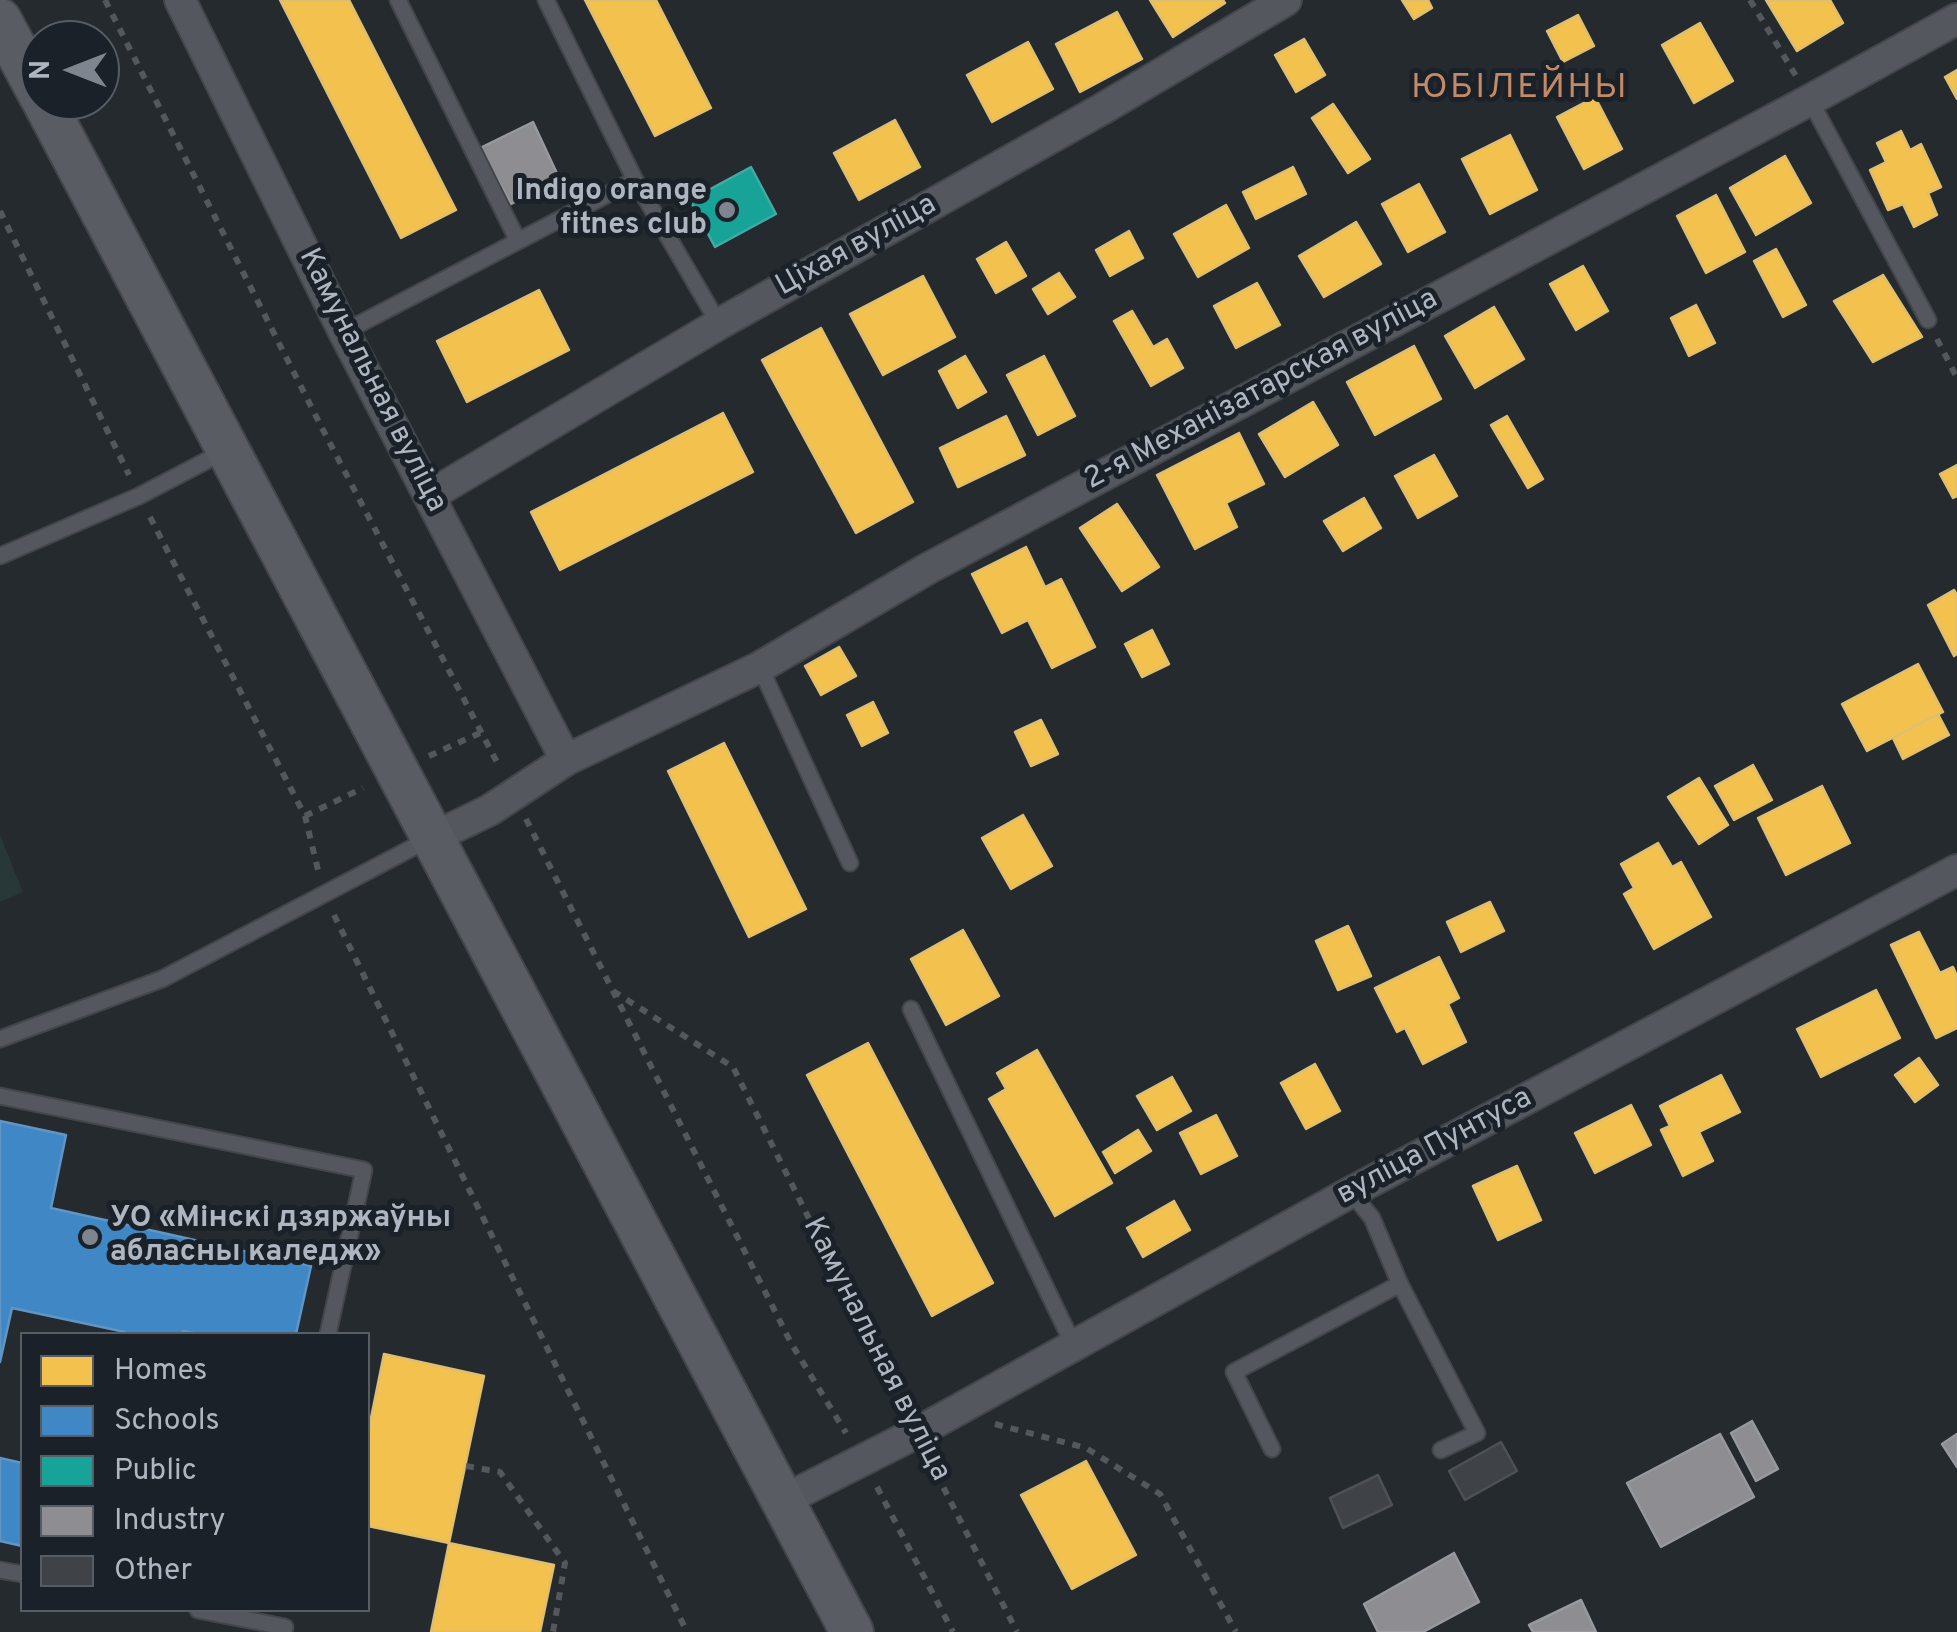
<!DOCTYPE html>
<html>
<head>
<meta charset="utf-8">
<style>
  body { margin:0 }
  #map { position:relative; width:1957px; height:1632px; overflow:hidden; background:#252a2f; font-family:Overpass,sans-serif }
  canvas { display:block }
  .legend { position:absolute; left:20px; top:1332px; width:350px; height:280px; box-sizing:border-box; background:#1a2128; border:2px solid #565d65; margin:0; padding:12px 18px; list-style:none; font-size:30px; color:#afb6c1 }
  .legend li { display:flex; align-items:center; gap:20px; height:50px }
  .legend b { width:50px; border:2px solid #565d65 }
  .north { position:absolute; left:20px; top:20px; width:100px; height:100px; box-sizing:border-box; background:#1a2128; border:2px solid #565d65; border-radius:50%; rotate:270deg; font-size:28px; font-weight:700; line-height:40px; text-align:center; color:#afb6c1 }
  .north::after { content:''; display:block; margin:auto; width:35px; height:45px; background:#7f858e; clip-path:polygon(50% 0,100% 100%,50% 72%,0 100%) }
</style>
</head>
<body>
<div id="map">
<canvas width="1957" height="1632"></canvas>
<ul class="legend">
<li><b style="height:28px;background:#f2c14e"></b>Homes</li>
<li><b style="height:28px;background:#3f88c5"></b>Schools</li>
<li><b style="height:28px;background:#17a398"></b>Public</li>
<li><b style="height:28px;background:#8d8d92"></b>Industry</li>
<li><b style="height:28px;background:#3f4347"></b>Other</li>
</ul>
<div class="north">N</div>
</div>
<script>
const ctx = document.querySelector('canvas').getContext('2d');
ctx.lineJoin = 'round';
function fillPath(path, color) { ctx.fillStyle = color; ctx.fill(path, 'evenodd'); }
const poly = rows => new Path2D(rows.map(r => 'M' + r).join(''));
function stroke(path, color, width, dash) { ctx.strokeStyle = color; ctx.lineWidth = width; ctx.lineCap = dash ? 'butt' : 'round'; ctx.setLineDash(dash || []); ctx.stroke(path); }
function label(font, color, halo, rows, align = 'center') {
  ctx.font = font + ' Overpass,sans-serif'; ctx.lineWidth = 10; ctx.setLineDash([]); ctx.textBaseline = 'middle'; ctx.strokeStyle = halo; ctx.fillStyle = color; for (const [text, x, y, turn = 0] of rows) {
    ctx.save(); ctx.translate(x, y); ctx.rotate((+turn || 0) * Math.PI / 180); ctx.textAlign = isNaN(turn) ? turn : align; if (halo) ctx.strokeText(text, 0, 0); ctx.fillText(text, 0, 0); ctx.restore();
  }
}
fillPath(poly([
  [0,835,23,892,0,902]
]), '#283838');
const homes = poly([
  [280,0,349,0,456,210,401,238,280,0],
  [585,0,656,0,711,108,655,136,585,0],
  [1150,0,1223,0,1225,3,1173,37,1150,0],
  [1402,0,1428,0,1432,8,1414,19,1402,0],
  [1766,0,1830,0,1843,23,1797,51,1766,0],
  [1117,12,1142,59,1080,92,1056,44,1117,12],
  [1578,15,1594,46,1563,62,1547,31,1578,15],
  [1700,23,1733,81,1694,103,1662,45,1700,23],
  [1304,39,1325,75,1296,92,1275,55,1304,39],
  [1028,42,1053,89,992,122,967,75,1028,42],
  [1957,70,1957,99,1945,77,1957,70],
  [1595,97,1622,149,1584,169,1557,117,1595,97],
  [1333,104,1370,159,1348,173,1312,118,1333,104],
  [895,120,920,167,859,200,834,153,895,120],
  [1901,131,1910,150,1921,144,1941,187,1928,193,1937,215,1914,227,1903,204,1888,210,1870,170,1886,162,1877,143,1901,131],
  [1510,135,1537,190,1490,214,1462,159,1510,135],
  [1785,156,1811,203,1756,235,1730,188,1785,156],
  [1293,167,1306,194,1256,219,1243,192,1293,167],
  [1419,184,1445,232,1408,252,1382,204,1419,184],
  [1716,195,1745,252,1706,273,1677,216,1716,195],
  [1226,205,1249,248,1198,277,1174,234,1226,205],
  [1356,222,1381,264,1324,297,1299,256,1356,222],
  [1129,231,1143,258,1110,276,1096,250,1129,231],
  [1006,242,1026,276,996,293,977,259,1006,242],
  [1776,249,1806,305,1783,317,1754,261,1776,249],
  [1583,266,1608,311,1576,330,1550,284,1583,266],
  [1059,273,1075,297,1048,314,1033,289,1059,273],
  [1883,275,1922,337,1873,362,1834,301,1883,275],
  [923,276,955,337,883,375,850,314,923,276],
  [1257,283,1280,325,1236,348,1214,306,1257,283],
  [539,290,569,350,467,402,437,341,539,290],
  [1696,305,1715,343,1689,356,1671,318,1696,305],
  [1494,307,1524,359,1475,388,1445,336,1494,307],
  [1132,311,1153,347,1167,339,1183,368,1151,386,1114,321,1132,311],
  [821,328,913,502,856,533,762,360,821,328],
  [1414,346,1441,399,1375,435,1347,382,1414,346],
  [965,356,986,392,958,408,939,371,965,356],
  [1044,356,1075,416,1038,435,1007,375,1044,356],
  [1313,402,1338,445,1285,477,1259,434,1313,402],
  [723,413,753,472,560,570,531,512,723,413],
  [1006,416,1025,455,958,487,940,448,1006,416],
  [1507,416,1543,479,1528,488,1491,425,1507,416],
  [1239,433,1264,484,1226,503,1237,527,1195,549,1157,475,1239,433],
  [1434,455,1457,496,1418,518,1395,476,1434,455],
  [1957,465,1957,496,1953,498,1940,474,1957,465],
  [1364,498,1381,528,1343,551,1324,521,1364,498],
  [1117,504,1159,567,1122,591,1080,528,1117,504],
  [1026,547,1045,587,1061,579,1095,647,1052,668,1028,620,1002,633,972,574,1026,547],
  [1954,590,1957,595,1957,654,1954,656,1928,605,1954,590],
  [1152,630,1169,664,1142,677,1125,644,1152,630],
  [839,647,856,676,821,695,805,666,839,647],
  [1918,664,1943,712,1867,751,1842,704,1918,664],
  [873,702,888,733,862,746,847,715,873,702],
  [1938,714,1949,735,1903,759,1893,738,1938,714],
  [1041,720,1058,754,1031,766,1015,732,1041,720],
  [724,743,806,909,749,937,668,771,724,743],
  [1753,765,1772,800,1734,820,1715,786,1753,765],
  [1699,778,1728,825,1699,844,1668,797,1699,778],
  [1822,786,1850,843,1786,875,1758,818,1822,786],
  [1023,815,1052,866,1011,889,982,838,1023,815],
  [1658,843,1672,867,1681,862,1711,917,1654,949,1624,894,1634,888,1621,864,1658,843],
  [1490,902,1504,931,1461,952,1447,922,1490,902],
  [1348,926,1371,976,1338,990,1316,941,1348,926],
  [963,930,999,996,946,1025,911,959,963,930],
  [1919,932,1940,973,1953,967,1957,976,1957,1028,1936,1038,1891,945,1919,932],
  [1439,957,1459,998,1448,1004,1466,1042,1423,1064,1405,1028,1397,1032,1375,988,1439,957],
  [1876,990,1900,1038,1821,1077,1797,1029,1876,990],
  [868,1043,993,1283,932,1316,807,1075,868,1043],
  [1037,1050,1112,1183,1055,1216,989,1099,1006,1089,997,1073,1037,1050],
  [1919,1058,1938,1085,1915,1102,1895,1075,1919,1058],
  [1315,1064,1340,1111,1306,1129,1281,1083,1315,1064],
  [1721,1075,1740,1112,1699,1132,1713,1161,1683,1176,1661,1130,1670,1126,1660,1106,1721,1075],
  [1172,1077,1191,1111,1157,1130,1137,1096,1172,1077],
  [1631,1105,1651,1145,1595,1173,1575,1133,1631,1105],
  [1216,1115,1237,1156,1201,1174,1180,1133,1216,1115],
  [1138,1130,1151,1151,1115,1173,1103,1152,1138,1130],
  [1517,1166,1541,1220,1498,1240,1473,1186,1517,1166],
  [1174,1201,1190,1230,1143,1257,1127,1228,1174,1201],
  [384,1354,484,1376,449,1543,368,1526,368,1433,384,1354],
  [1086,1461,1136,1555,1072,1589,1021,1495,1086,1461],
  [449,1543,554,1565,540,1632,431,1632,449,1543]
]);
fillPath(homes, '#f2c14e');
stroke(homes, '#debe70', 2.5);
const schools = poly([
  [0,1121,66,1135,51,1208,311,1266,296,1334,199,1334,183,1331,182,1334,124,1334,125,1332,12,1308,0,1362,0,1121],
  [0,1458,22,1463,22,1546,0,1541,0,1458]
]);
fillPath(schools, '#3f88c5');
stroke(schools, '#6196c4', 2.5);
const public = poly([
  [751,167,776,214,715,247,690,200,751,167]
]);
fillPath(public, '#17a398');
stroke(public, '#45a9a4', 2.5);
const industry = poly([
  [533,122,560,180,511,204,480,148,533,122],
  [1752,1421,1778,1469,1756,1481,1731,1433,1752,1421],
  [1720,1434,1754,1497,1661,1547,1627,1483,1720,1434],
  [1957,1434,1957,1467,1942,1444,1957,1434],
  [1454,1553,1479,1602,1423,1632,1378,1632,1364,1604,1454,1553],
  [1581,1600,1596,1632,1533,1632,1529,1625,1581,1600]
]);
fillPath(industry, '#8d8d92');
stroke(industry, '#9799a0', 2.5);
const building = poly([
  [1501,1442,1517,1471,1465,1500,1449,1471,1501,1442],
  [1378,1475,1392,1505,1343,1528,1330,1498,1378,1475]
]);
fillPath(building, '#3f4347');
stroke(building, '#4d5157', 2.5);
const lane = poly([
  [398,0,518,241],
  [546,0,635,180,719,324],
  [1810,100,1928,320],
  [344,332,635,180],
  [0,556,139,496,225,451],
  [760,667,850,863],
  [911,1009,1074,1346],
  [0,1039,162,979,431,838],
  [0,1096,364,1170,328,1334],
  [1400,1284,1477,1433,1441,1450],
  [1272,1449,1234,1372,1400,1284,1372,1218,1351,1192],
  [0,1570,22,1574],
  [198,1610,285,1627,284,1632]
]);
const street = poly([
  [180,0,344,332,566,760],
  [429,496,719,324,1102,109,1286,0],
  [434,837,490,810,566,760,760,667,927,569,1810,100,1957,19],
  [784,1500,916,1433,1351,1192,1957,870]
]);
const secondary = poly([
  [0,20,40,95],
  [43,100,852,1632]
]);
stroke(lane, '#42464a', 19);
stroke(street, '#42464a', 34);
stroke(secondary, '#42464a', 46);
stroke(poly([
  [105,0,322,428,500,768],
  [1750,0,1796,76],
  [0,211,129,475],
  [1937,339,1957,378],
  [150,517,305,816,318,870],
  [429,756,482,732],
  [305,816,363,788],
  [526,819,791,1343,846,1433],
  [334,915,687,1632],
  [613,991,733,1067,904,1408],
  [995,1424,1086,1448,1160,1494,1236,1632],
  [929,1459,1017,1632],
  [466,1466,500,1472,565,1563,553,1632],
  [877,1487,953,1632]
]), '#54585c', 6, [8, 8]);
stroke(lane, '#54585e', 15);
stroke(street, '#54585e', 30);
stroke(secondary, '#595c62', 42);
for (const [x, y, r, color] of [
  [727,210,10,"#7f858e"],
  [90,1237,10,"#7f858e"]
]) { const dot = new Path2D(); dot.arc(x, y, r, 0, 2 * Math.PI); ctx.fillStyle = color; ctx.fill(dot); stroke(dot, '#1a2128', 4); }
label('bold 30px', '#afb6c1', '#1a2128', [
  ["Indigo orange",707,193],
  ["fitnes club",707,227],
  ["УО «Мінскі дзяржаўны",110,1220,"left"],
  ["абласны каледж»",110,1254,"left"]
], 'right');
label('30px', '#afb6c1', '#1a2128', [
  ["Ціхая вуліца",857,247,-29],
  ["Камунальная вуліца",371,381,63],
  ["2-я Механізатарская вуліца",1262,391,-28],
  ["вуліца Пунтуса",1435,1148,-28],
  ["Камунальная вуліца",875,1350,63]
]);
ctx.letterSpacing = '2.5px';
label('35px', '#c48a66', '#1a2128', [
  ["ЮБІЛЕЙНЫ",1520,90]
]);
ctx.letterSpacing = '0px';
</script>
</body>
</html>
